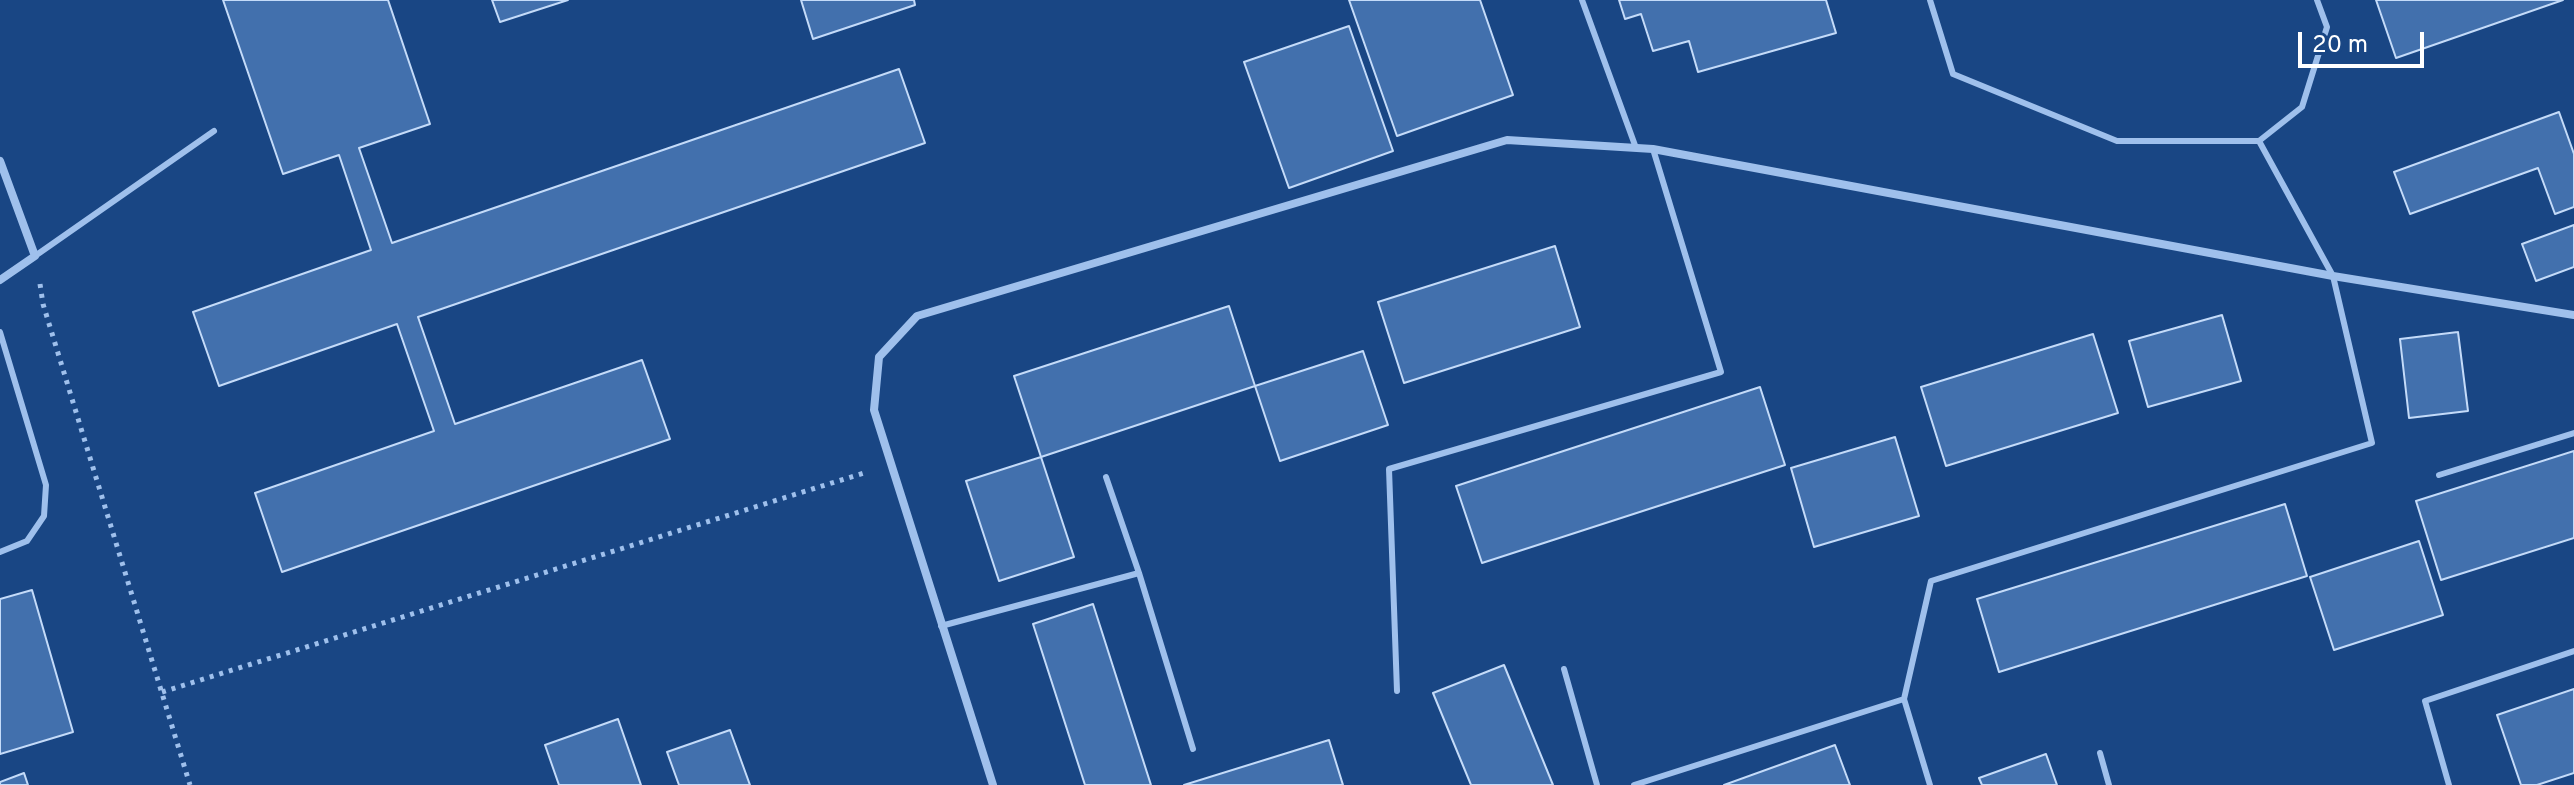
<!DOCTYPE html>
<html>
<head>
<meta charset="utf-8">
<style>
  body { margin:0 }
  #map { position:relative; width:2574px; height:785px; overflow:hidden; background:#194684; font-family:Overpass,sans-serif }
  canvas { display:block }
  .scale { position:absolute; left:2298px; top:32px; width:126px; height:36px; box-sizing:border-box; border:4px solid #fff; border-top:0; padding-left:10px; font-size:24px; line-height:28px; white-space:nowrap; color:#fff; -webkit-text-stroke:6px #194684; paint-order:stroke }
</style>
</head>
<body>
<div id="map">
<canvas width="2574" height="785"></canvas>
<div class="scale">20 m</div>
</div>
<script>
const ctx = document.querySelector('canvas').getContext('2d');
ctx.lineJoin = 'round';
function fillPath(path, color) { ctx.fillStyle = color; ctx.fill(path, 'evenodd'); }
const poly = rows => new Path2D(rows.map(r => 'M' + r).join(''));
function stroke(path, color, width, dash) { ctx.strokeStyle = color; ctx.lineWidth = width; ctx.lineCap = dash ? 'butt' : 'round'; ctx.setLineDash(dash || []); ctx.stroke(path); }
const building = poly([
  [223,0,388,0,430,124,359,148,392,243,899,69,925,143,418,317,455,424,642,360,670,439,282,572,255,493,434,431,397,324,219,386,193,312,371,250,339,155,283,174,223,0],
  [492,0,568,0,500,22,492,0],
  [801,0,914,0,915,5,813,39,801,0],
  [1349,0,1480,0,1513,95,1397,136,1349,0],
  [1619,0,1826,0,1836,33,1698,72,1689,41,1653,51,1641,14,1625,19,1619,0],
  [2376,0,2563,0,2396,58,2376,0],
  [1349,26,1393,151,1289,188,1244,62,1349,26],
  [2559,112,2574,154,2574,207,2555,214,2538,168,2410,214,2394,172,2559,112],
  [2574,225,2574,267,2536,281,2522,244,2574,225],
  [1555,246,1580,327,1404,383,1378,302,1555,246],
  [1229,306,1255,386,1041,457,1014,376,1229,306],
  [2222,315,2241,381,2148,407,2129,341,2222,315],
  [2458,332,2468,411,2409,418,2400,339,2458,332],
  [2093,334,2118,413,1946,466,1921,387,2093,334],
  [1363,351,1388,425,1280,461,1255,386,1363,351],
  [1760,387,1785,465,1482,563,1456,486,1760,387],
  [1895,437,1919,516,1814,547,1791,468,1895,437],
  [2574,451,2574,538,2441,580,2416,501,2574,451],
  [1041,457,1074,557,999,581,966,481,1041,457],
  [2285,504,2307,576,1999,672,1977,599,2285,504],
  [2419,541,2443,615,2334,650,2310,577,2419,541],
  [32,590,73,732,0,754,0,599,32,590],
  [1093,604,1151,785,1085,785,1033,624,1093,604],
  [1504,665,1553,785,1471,785,1433,693,1504,665],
  [2574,689,2574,773,2537,785,2521,785,2497,715,2574,689],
  [618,719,641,785,559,785,545,745,618,719],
  [730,730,750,785,679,785,667,752,730,730],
  [1329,740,1343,785,1184,785,1329,740],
  [1835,745,1850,785,1724,785,1835,745],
  [2046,754,2057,785,1982,785,1979,778,2046,754],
  [24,773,28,785,0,785,0,782,24,773]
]);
fillPath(building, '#4270ad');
stroke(building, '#c4dbf9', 2);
stroke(poly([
  [40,284,43,304,190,785],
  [162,692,867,472]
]), '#9fc0ec', 5, [4, 6]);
stroke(poly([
  [1582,0,1636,148],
  [1930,0,1953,74,2117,141,2259,141],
  [35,256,214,131],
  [0,332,46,485,44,516,27,541,0,552],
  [2439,475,2574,433],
  [1106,477,1139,573],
  [941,626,1139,573,1193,749],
  [1564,669,1597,785],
  [1397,691,1389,469,1721,372,1653,149],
  [1904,699,1930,785],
  [2100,753,2109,785],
  [1634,785,1904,699,1931,581,2372,443,2333,276,2259,141,2302,107,2327,27,2317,0],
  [2449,785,2425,701,2574,651]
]), '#9fc0ec', 6);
stroke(poly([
  [0,161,35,256,0,280],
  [993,785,874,410,879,357,917,316,1507,140,1653,149,2333,276,2574,315]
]), '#9fc0ec', 8);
</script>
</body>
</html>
